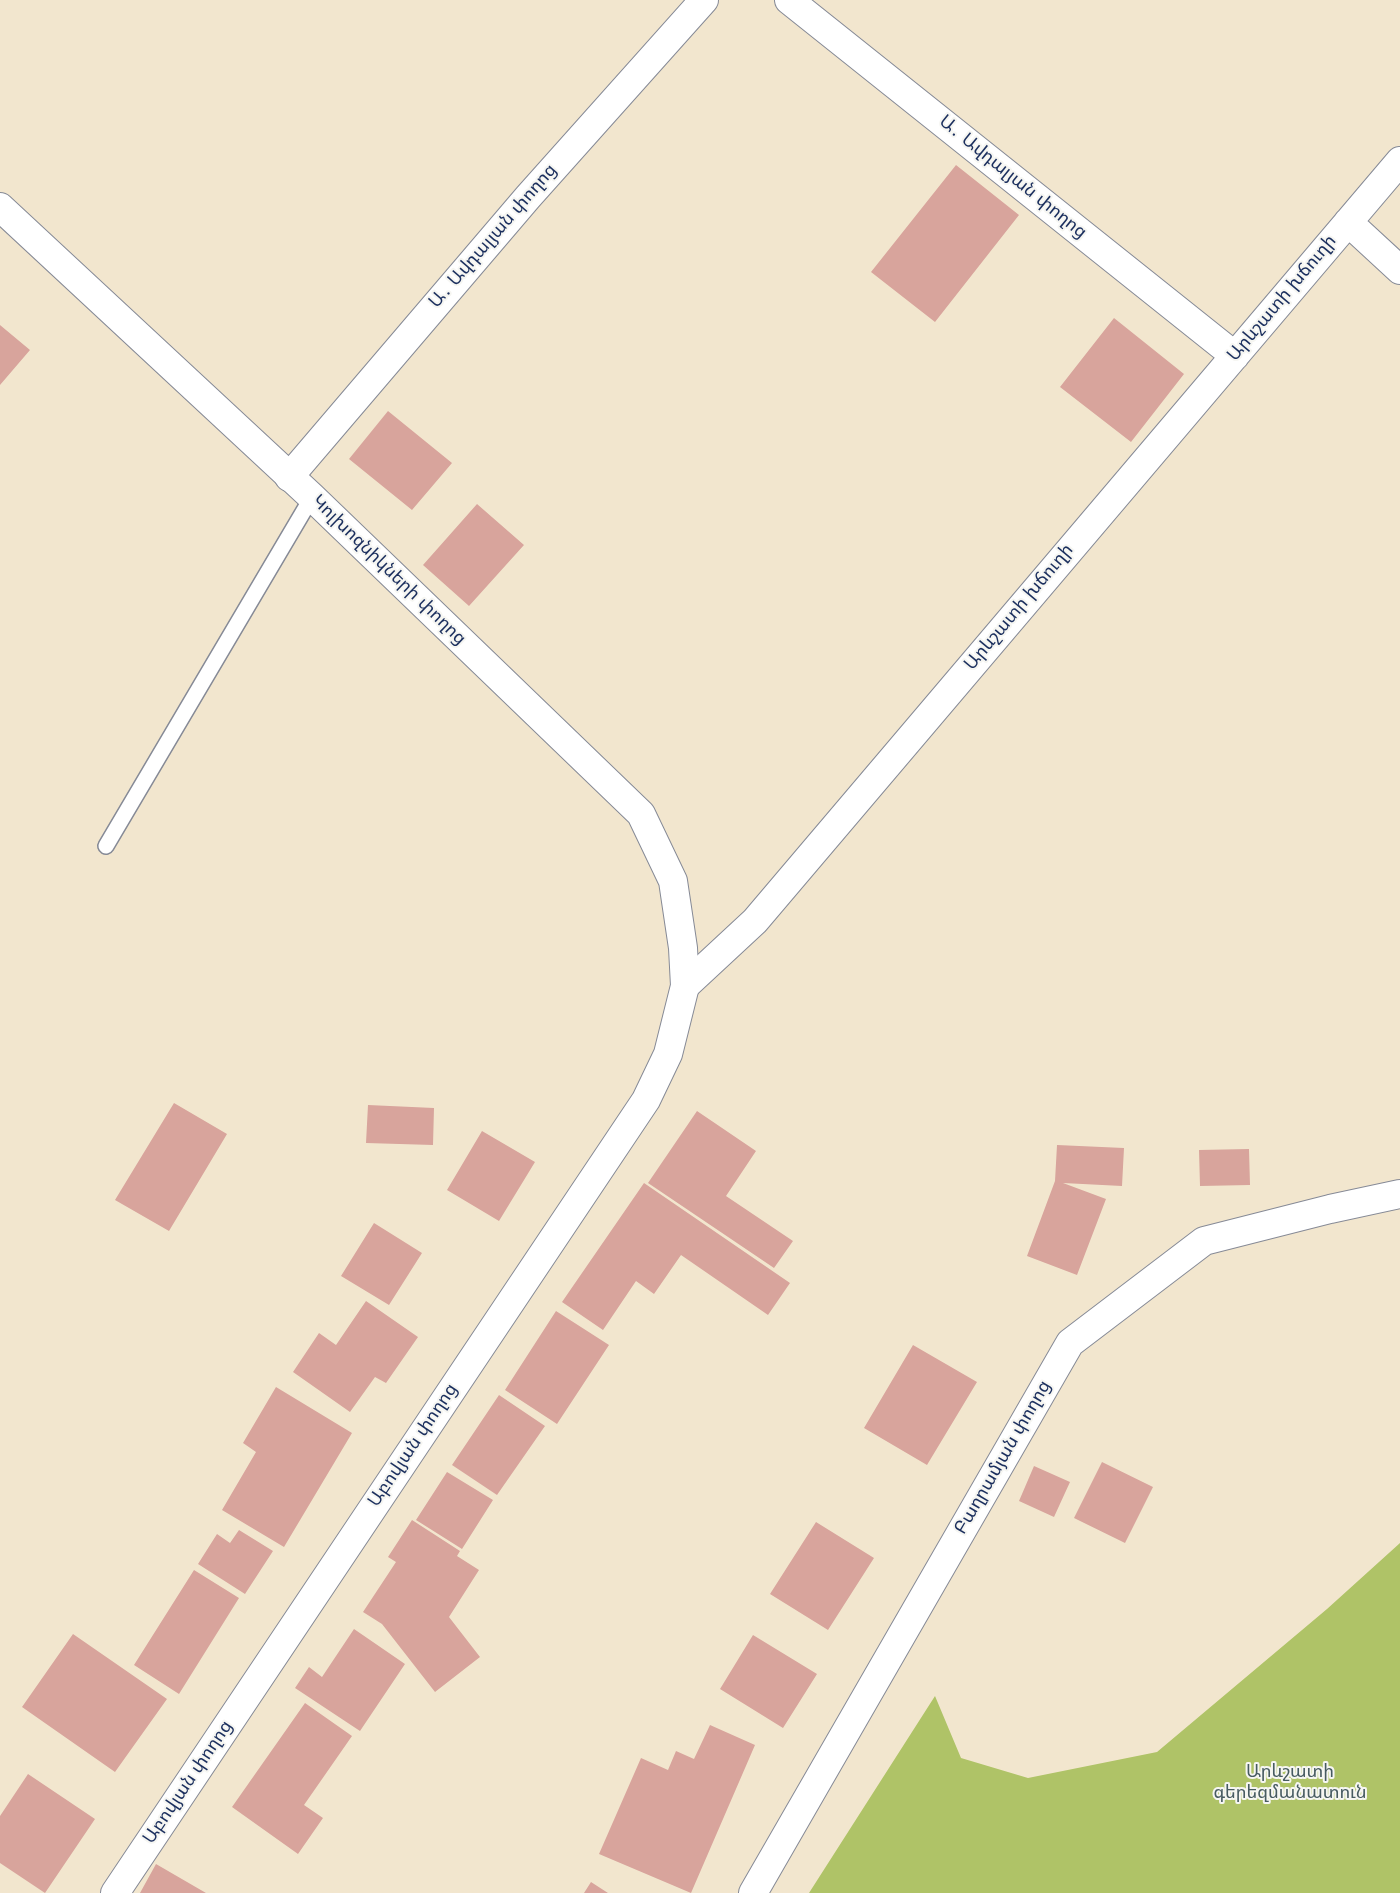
<!DOCTYPE html>
<html>
<head>
<meta charset="utf-8">
<style>
  body { margin:0 }
  canvas { display:block; background:#f2e6ce }
</style>
</head>
<body>
<canvas width="1400" height="1893"></canvas>
<script>
const ctx = document.querySelector('canvas').getContext('2d');
ctx.lineJoin = 'round';
function fillPath(path, color) { ctx.fillStyle = color; ctx.fill(path, 'evenodd'); }
const poly = rows => new Path2D(rows.map(r => 'M' + r).join(''));
function stroke(path, color, width, dash) { ctx.strokeStyle = color; ctx.lineWidth = width; ctx.lineCap = dash ? 'butt' : 'round'; ctx.setLineDash(dash || []); ctx.stroke(path); }
function label(font, color, halo, rows, align = 'center') {
  ctx.font = font + ' Mynerve,"Noto Sans Armenian",sans-serif'; ctx.lineWidth = 4; ctx.setLineDash([]); ctx.textBaseline = 'middle'; ctx.strokeStyle = halo; ctx.fillStyle = color; for (const [text, x, y, turn = 0] of rows) {
    ctx.save(); ctx.translate(x, y); ctx.rotate((+turn || 0) * Math.PI / 180); ctx.textAlign = isNaN(turn) ? turn : align; if (halo) ctx.strokeText(text, 0, 0); ctx.fillText(text, 0, 0); ctx.restore();
  }
}
fillPath(poly([
  [1400,1543,1400,1893,809,1893,935,1696,961,1758,1028,1778,1157,1752,1327,1609]
]), '#afc367');
fillPath(poly([
  [956,165,1019,215,935,322,871,272],
  [1114,318,1184,374,1131,442,1060,387],
  [0,325,30,350,0,385],
  [388,411,452,463,412,510,349,459],
  [477,504,524,545,469,606,423,565],
  [174,1103,227,1134,169,1231,115,1200],
  [368,1105,434,1108,433,1145,366,1143],
  [697,1111,756,1151,726,1196,793,1241,774,1268,648,1183],
  [482,1131,535,1162,499,1221,447,1190],
  [1057,1145,1124,1148,1122,1186,1063,1183,1106,1199,1077,1275,1027,1256,1055,1181],
  [1249,1149,1250,1185,1200,1186,1199,1150],
  [644,1183,790,1283,768,1315,681,1255,654,1294,636,1281,603,1330,562,1302],
  [374,1223,422,1253,389,1305,341,1276],
  [366,1301,418,1337,386,1383,375,1377,350,1412,293,1372,319,1333,336,1345],
  [556,1311,609,1345,557,1424,505,1390],
  [913,1345,977,1382,927,1465,864,1428],
  [276,1387,352,1433,284,1547,222,1510,256,1452,243,1443],
  [499,1395,545,1426,497,1495,452,1465],
  [1102,1462,1153,1487,1125,1543,1074,1518],
  [1034,1466,1070,1482,1054,1517,1019,1501],
  [447,1472,493,1500,462,1549,416,1520],
  [412,1520,460,1551,457,1556,479,1570,449,1617,480,1657,435,1692,382,1624,363,1612,396,1562,388,1557],
  [816,1522,874,1558,828,1630,770,1594],
  [239,1530,273,1551,245,1594,198,1564,217,1534,230,1543],
  [194,1570,239,1598,179,1694,134,1665],
  [354,1629,405,1664,360,1731,295,1688,309,1667,322,1677],
  [73,1634,167,1699,115,1772,22,1707],
  [753,1635,817,1674,783,1728,720,1689],
  [305,1703,352,1736,304,1805,323,1818,298,1854,232,1807],
  [710,1725,755,1745,691,1893,599,1854,641,1758,668,1770,676,1751,694,1759],
  [28,1774,95,1819,45,1893,0,1863,0,1816],
  [156,1864,206,1893,140,1893],
  [591,1882,608,1893,584,1893]
]), '#d8a49c');
const lane = poly([
  [106,846,312,497]
]);
const street = poly([
  [789,0,1235,356],
  [1348,222,1400,270],
  [289,477,528,197,704,0],
  [685,986,755,921,1400,161]
]);
const secondary = poly([
  [0,207,312,497,641,814,673,881,683,948,685,986,668,1054,646,1100,115,1893],
  [753,1893,1070,1343,1204,1241,1330,1209,1400,1194]
]);
stroke(lane, '#868a96', 18);
stroke(street, '#868a96', 30);
stroke(secondary, '#868a96', 30);
stroke(lane, '#fff', 15);
stroke(street, '#fff', 28);
stroke(secondary, '#fff', 28);
label('18px', '#1b2f5e', '#f6f6f2', [
  ["Ա․ Ավդալյան փողոց",1012,178,39],
  ["Ա․ Ավդալյան փողոց",494,237,-49],
  ["Արևշատի խճուղի",1283,299,-50],
  ["Կոլխոզնիկների փողոց",388,571,44],
  ["Արևշատի խճուղի",1020,608,-50],
  ["Աբովյան փողոց",414,1446,-56],
  ["Բաղրամյան փողոց",1004,1458,-60],
  ["Աբովյան փողոց",189,1783,-56]
]);
label('18px', '#475b61', '#f6f6f2', [
  ["Արևշատի",1290,1773],
  ["գերեզմանատուն",1290,1794]
]);
</script>
</body>
</html>
